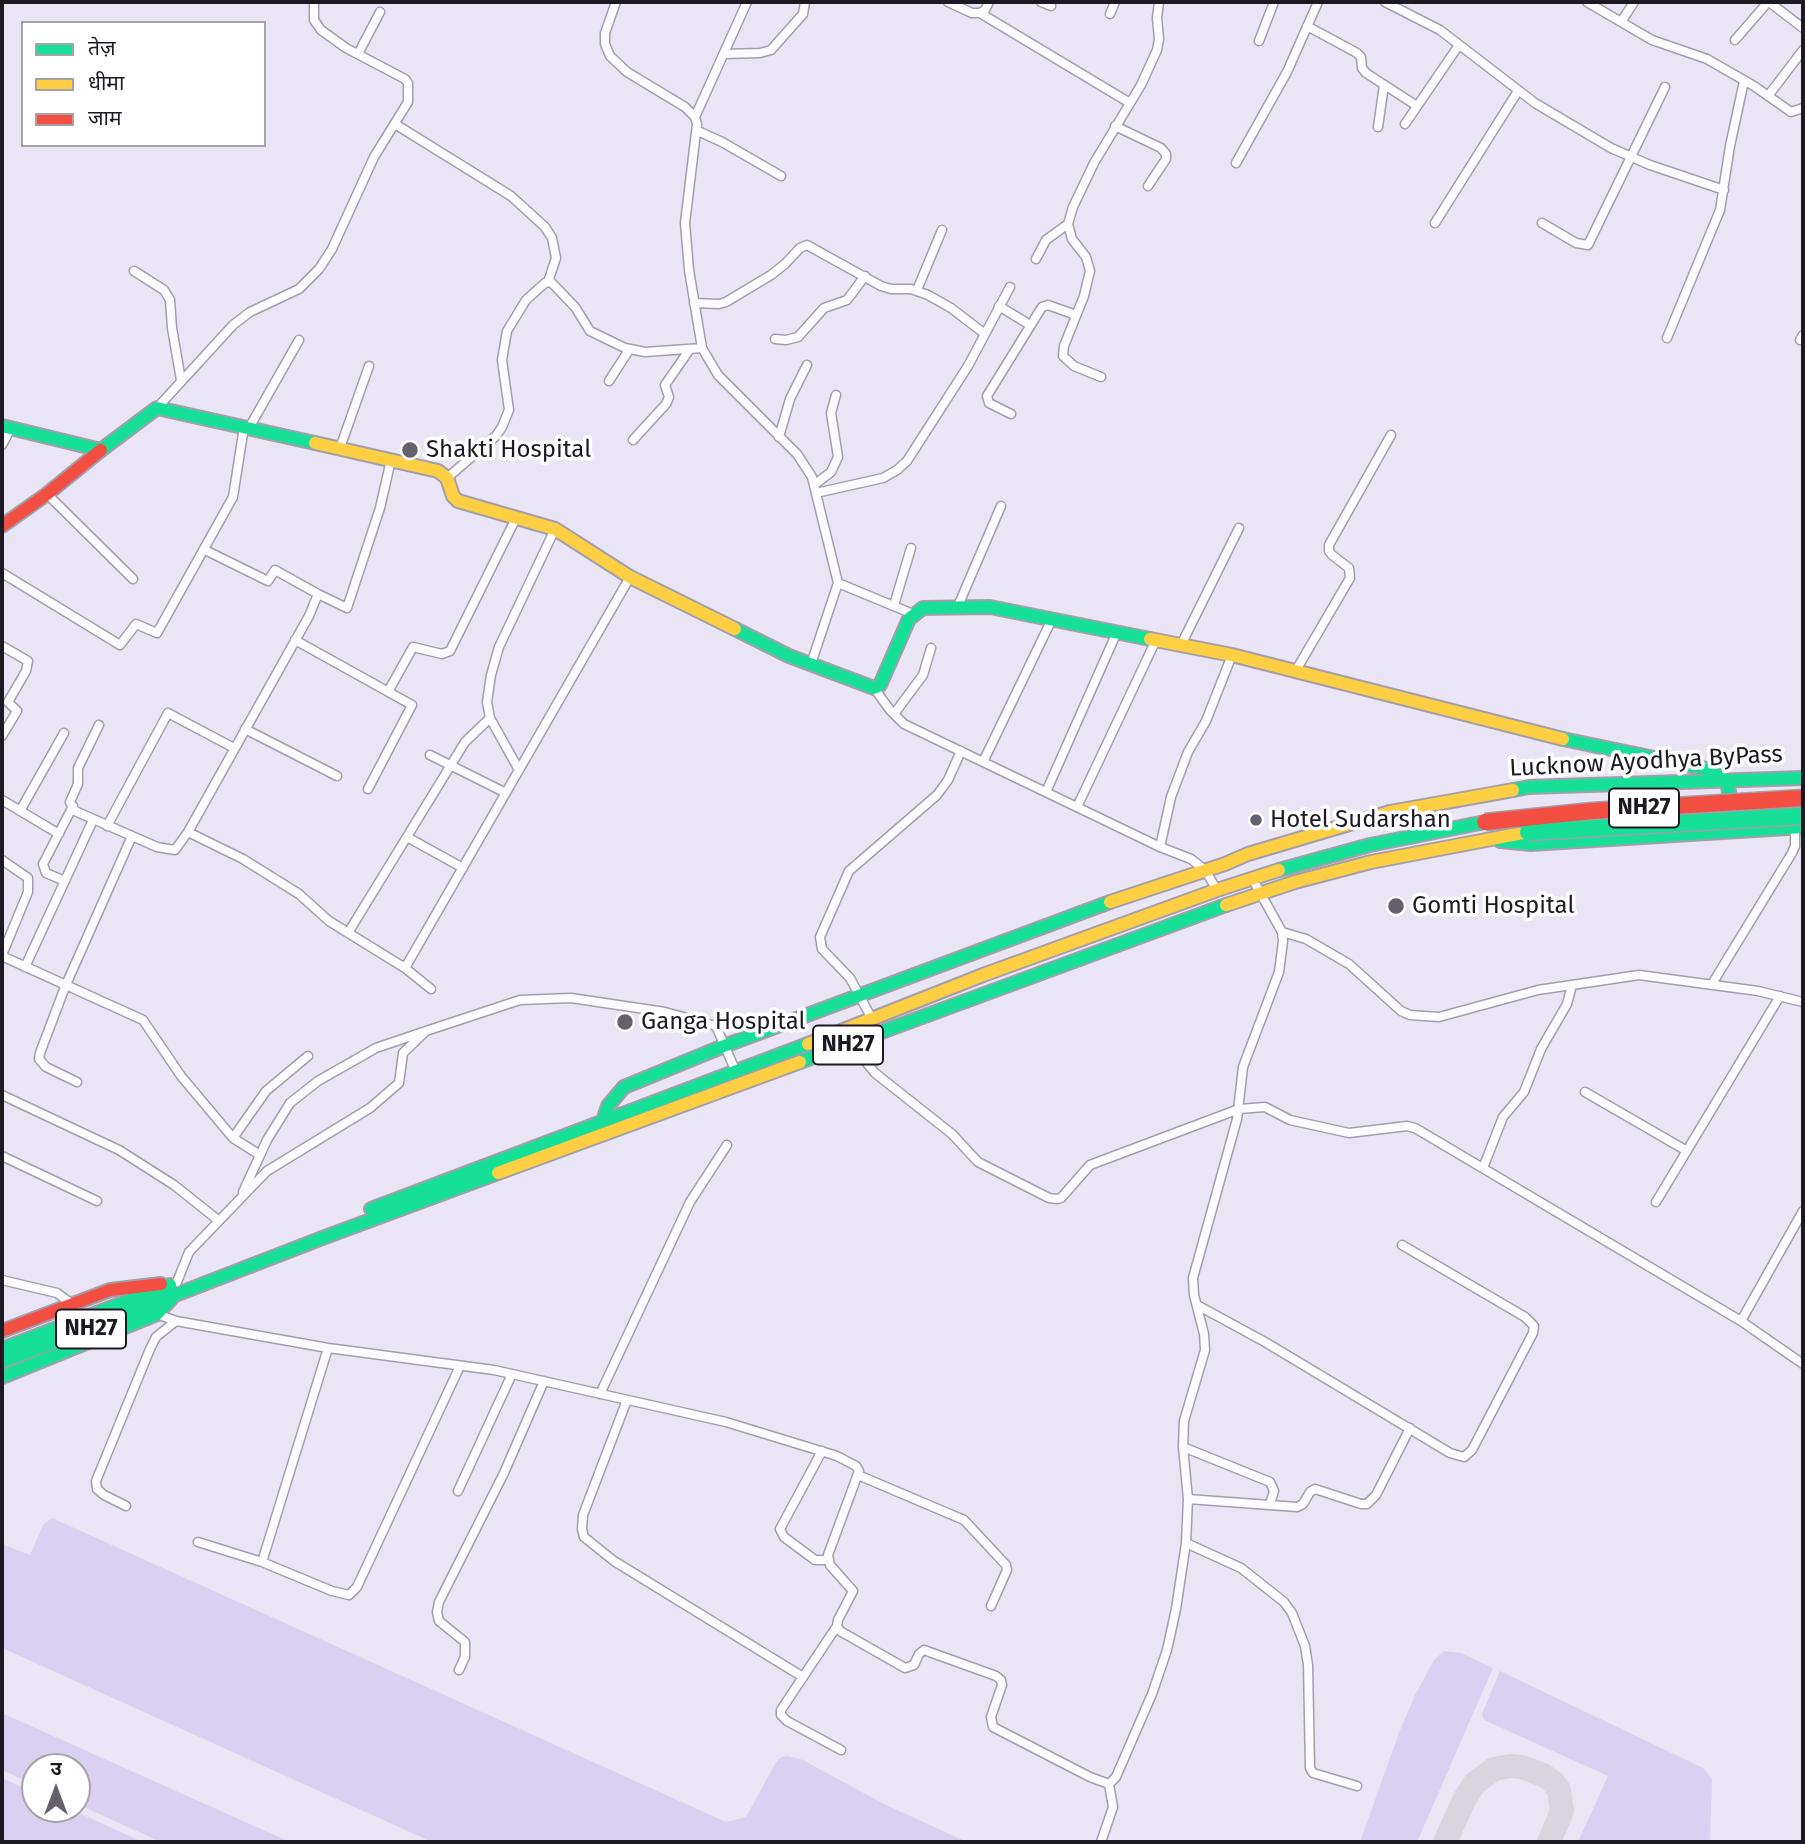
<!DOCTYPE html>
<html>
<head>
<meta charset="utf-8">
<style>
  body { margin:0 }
  #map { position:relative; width:1805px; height:1844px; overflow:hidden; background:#eae5f5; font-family:"Fira Sans","Noto Sans Devanagari",sans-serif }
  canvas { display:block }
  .frame { position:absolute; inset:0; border:4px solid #1c1923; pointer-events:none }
  .legend { position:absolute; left:21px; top:21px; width:245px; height:126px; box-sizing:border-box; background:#fff; border:2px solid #a4a3a7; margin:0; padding:9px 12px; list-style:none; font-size:21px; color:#1c1923 }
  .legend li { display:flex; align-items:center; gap:14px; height:35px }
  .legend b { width:35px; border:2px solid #a4a3a7 }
  .north { position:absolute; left:21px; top:1753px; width:70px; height:70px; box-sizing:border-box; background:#fff; border:2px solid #a4a3a7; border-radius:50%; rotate:0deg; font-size:19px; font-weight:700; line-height:28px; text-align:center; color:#1c1923 }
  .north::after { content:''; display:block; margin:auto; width:24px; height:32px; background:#64606c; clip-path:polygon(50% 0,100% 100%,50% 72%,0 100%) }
</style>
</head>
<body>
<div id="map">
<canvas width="1805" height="1844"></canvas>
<div class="frame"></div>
<ul class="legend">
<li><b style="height:9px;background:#16e098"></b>तेज़</li>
<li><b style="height:9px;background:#ffcf43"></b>धीमा</li>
<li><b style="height:9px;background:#f24e42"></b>जाम</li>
</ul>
<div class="north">उ</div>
</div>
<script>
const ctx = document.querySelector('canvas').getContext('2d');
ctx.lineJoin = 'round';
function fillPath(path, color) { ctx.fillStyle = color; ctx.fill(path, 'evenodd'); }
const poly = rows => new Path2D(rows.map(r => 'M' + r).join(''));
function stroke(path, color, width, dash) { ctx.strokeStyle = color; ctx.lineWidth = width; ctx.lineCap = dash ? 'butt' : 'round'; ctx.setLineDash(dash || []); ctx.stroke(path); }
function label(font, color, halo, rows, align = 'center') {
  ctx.font = font + ' "Fira Sans",sans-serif'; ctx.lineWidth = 7; ctx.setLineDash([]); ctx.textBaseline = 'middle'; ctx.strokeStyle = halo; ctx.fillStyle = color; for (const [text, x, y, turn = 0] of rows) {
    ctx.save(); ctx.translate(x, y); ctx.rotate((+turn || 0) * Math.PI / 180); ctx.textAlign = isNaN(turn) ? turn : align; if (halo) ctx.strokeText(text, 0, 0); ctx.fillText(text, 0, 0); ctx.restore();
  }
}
fillPath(poly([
  [52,1518,726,1822,746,1817,775,1764,781,1757,787,1756,803,1760,884,1804,967,1842,432,1842,2,1648,2,1544,30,1555,43,1525],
  [1444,1651,1461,1653,1493,1668,1417,1842,1360,1842,1399,1733,1415,1695,1434,1660],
  [1500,1671,1703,1768,1712,1779,1710,1842,1578,1842,1608,1776,1484,1720,1482,1714],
  [2,1713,290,1842,161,1842,77,1804,77,1767,35,1767,35,1785,2,1770],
  [2,1778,35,1793,35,1809,70,1809,143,1842,2,1842]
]), '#dad0f2');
stroke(poly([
  [1445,1842,1465,1798,1475,1783,1494,1769,1510,1766,1522,1767,1543,1775,1553,1782,1559,1790,1562,1811,1549,1842]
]), '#d8d5df', 24);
const street = poly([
  [616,2,605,33,605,44,610,56,627,72,685,107,695,117,697,124,685,223,689,270,702,348,718,375,797,454,812,477,838,583,811,664],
  [948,2,972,13,980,13,985,10,989,2],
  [1041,2,1051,6],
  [1385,2,1440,30,1535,103,1611,148,1650,165,1724,190],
  [1587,2,1652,40,1707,59,1754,86,1791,112,1803,108],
  [1769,2,1803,28],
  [980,13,1130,103],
  [1110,14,1115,2],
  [1621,22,1634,2],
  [1307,26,1357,53,1361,57,1362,68,1366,73,1417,106],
  [1735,40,1768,2],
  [1259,41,1274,2],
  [358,54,380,12],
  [724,54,760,53,771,50,803,14,805,2],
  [1768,96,1803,50],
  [695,117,747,2],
  [395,124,511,196,545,227,552,238,556,258,548,282],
  [1405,124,1459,45],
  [1115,126,1161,148,1166,154,1166,159,1148,186],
  [1378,127,1384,85],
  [698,131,722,142,781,176],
  [1236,163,1287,72,1318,2],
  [1435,223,1518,91],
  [1542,223,1576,243,1588,245,1665,87],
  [1036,259,1046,240,1068,224],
  [134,271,164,290,170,300,172,328,181,380],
  [917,290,942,230],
  [694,303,719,304,726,302,771,275,785,264,800,248,807,245,881,286,891,289,911,289,928,295,951,308,985,334],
  [999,306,1030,325],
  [1667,338,1720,210,1730,146,1744,81],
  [775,339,786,340,798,337,824,308,847,300,865,276],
  [1800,340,1803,335],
  [1101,377,1074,366,1063,356,1064,346,1084,296,1090,271,1086,257,1072,239,1068,224,1073,207,1094,163,1141,85,1157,50,1159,39,1157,18,1159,2],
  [609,381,629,350],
  [157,408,233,325,250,312,299,289,319,269,332,249,374,157,408,102,408,83,405,79,346,48,321,30,314,20,314,2],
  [1011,414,989,403,987,396,1042,307,1048,305,1076,315],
  [249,428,299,340],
  [779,437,790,399,807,365],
  [633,440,666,404,669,397,665,385,690,349],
  [2,445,11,428],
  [340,448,369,366],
  [447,478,496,436,502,427,509,410,502,360,507,331,526,300,545,283,551,282,575,307,590,331,625,348,645,352,702,348],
  [814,485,831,472,838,457,831,413,836,395],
  [816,493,883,478,897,470,907,461,968,366,1010,287],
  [47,494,133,579],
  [205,550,268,581,275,570,318,594],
  [2,573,120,645,136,624,157,633,233,497,244,427],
  [838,583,913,614],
  [894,605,911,548],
  [958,606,1001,506],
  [295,640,412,705,368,789],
  [1181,645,1239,528],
  [2,646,28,661,26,671,8,702,17,711,2,736],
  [1295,672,1350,578,1349,568,1332,555,1329,551,1329,545,1391,435],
  [874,688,890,710,904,724,1160,847,1191,859,1205,870,1217,890],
  [389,690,413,647,442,654,450,651,516,518],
  [894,714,923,675,931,648],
  [99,725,78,768,78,784,70,802,75,811,157,847,175,850,188,832,243,859,299,894,329,921,405,968,431,989],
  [245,729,337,776],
  [430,755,506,793],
  [983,762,1052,619],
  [519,770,490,718,487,702,491,675,499,647,555,529],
  [1046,792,1117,632],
  [2,800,59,834],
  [1077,807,1156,640],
  [20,811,64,733],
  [107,826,168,713,234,748],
  [188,832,309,616,318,594,347,608,380,508,391,460],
  [407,837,463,868],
  [1160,847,1171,797,1188,752,1206,721,1232,655],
  [2,860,28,878,28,892,2,955],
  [65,881,46,873,43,864,73,806],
  [1282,932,1306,939,1349,964,1401,1011,1410,1015,1439,1017,1538,990,1639,975,1758,991,1803,1002],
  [348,933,465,742,490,718],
  [2,956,143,1020,181,1076,233,1138,260,1155],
  [25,967,93,820],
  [405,968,630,577],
  [1712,984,1792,853,1795,846,1795,828],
  [872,1019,850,978,822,949,820,937,849,871,937,795,948,780,961,751],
  [856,1042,866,1062,875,1073,952,1134,978,1162,1049,1198,1057,1199,1061,1198,1090,1165,1239,1109,1265,1107,1290,1120,1349,1133,1407,1126,1415,1128,1741,1321,1803,1364],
  [77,1082,46,1067,39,1059,40,1053,65,987,132,836],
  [1585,1092,1687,1151],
  [2,1095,119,1150,174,1185,218,1220],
  [233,1138,266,1091,308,1056],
  [2,1156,97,1201],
  [1483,1168,1503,1117,1524,1092,1541,1049,1567,1004,1572,985],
  [243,1192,267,1140,290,1103,318,1081,376,1048,423,1032],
  [1656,1202,1780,996],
  [2,1280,57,1293,72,1304],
  [177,1282,189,1252,267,1171,370,1108,399,1083,403,1053,426,1031,520,1000,571,998,665,1012,716,1026,736,1072],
  [1197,1305,1265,1342,1450,1453,1464,1457,1472,1450,1533,1333,1534,1326,1525,1317,1402,1245],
  [157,1314,176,1321,328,1348,494,1370,726,1422,837,1456,856,1466,859,1471,828,1555,830,1565,853,1591,838,1620,837,1626,840,1631,905,1668,914,1665,919,1654,924,1650,996,1676,1001,1680,1002,1685,991,1717,993,1727,1090,1777,1109,1784,1116,1777,1152,1694,1167,1650,1176,1609,1186,1543,1188,1499,1183,1447,1184,1421,1205,1350,1204,1334,1194,1295,1193,1278,1237,1119,1243,1067,1279,972,1283,941,1282,932,1252,878],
  [1741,1321,1803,1211],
  [600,1394,690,1202,727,1145],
  [627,1400,583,1515,582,1529,584,1537,614,1561,803,1677],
  [1183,1447,1270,1482,1274,1491,1270,1504],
  [822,1451,780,1529,784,1537,815,1560,827,1560],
  [858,1475,964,1520,1006,1565,1007,1570,991,1606],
  [458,1491,512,1374],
  [1188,1499,1297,1507,1303,1504,1310,1492,1315,1489,1361,1504,1367,1504,1376,1495,1410,1428],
  [126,1506,104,1495,97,1489,96,1481,150,1349,156,1337,176,1321],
  [198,1542,262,1562,332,1591,349,1595,357,1587,460,1366],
  [1186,1543,1241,1568,1284,1602,1292,1613,1305,1646,1308,1665,1310,1768,1313,1773,1357,1786],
  [262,1562,328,1348],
  [837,1626,781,1710,781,1715,787,1721,841,1750],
  [459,1670,465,1657,465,1642,439,1621,437,1612,439,1602,504,1473,544,1381],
  [1101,1842,1113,1807,1109,1784]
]);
const fast = poly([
  [2,426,101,450,157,408,315,443],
  [735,629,789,656,874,688,880,685,909,619,923,608,990,607,1150,639],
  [1563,739,1707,769,1727,781,1736,831],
  [1513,790,1529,787,1803,778],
  [1500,841,1531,844,1803,827],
  [1279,870,1370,845,1485,822],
  [800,1062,1226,905],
  [603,1121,608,1106,624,1087,724,1046,1110,902],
  [371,1209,808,1044],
  [2,1349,170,1285],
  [2,1362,325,1237,498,1173],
  [2,1377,157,1314,173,1297]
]);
const slow = poly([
  [315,443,438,471,447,478,453,496,458,501,555,529,630,577,735,629],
  [1150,639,1232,655,1563,739],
  [1110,902,1225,864,1248,854,1390,812,1513,790],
  [1226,905,1295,882,1371,862,1528,832],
  [808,1044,983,975,1217,890,1279,870],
  [498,1173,800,1062]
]);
const jam = poly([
  [2,526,47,494,101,450],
  [2,1331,110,1290,161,1284]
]);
stroke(street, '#a29fab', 11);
stroke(fast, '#a29fab', 16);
stroke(slow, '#a29fab', 16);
stroke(jam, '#a29fab', 16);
stroke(street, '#fcfbfe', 8);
stroke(fast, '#16e098', 12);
stroke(slow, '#ffcf43', 12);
stroke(jam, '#f24e42', 12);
const fastBridge = poly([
  [1528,832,1803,816]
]);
const jamBridge = poly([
  [1485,822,1592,811,1803,798]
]);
stroke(fastBridge, '#a29fab', 19, []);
stroke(jamBridge, '#a29fab', 19, []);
stroke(fastBridge, '#16e098', 16);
stroke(jamBridge, '#f24e42', 16);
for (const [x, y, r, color] of [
  [410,450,9,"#64606c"],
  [1256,820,7,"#64606c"],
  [1396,906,9,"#64606c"],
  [625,1022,9,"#64606c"]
]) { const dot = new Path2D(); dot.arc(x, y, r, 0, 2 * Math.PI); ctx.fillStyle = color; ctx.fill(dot); stroke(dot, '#fff', 2.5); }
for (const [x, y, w] of [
  [1644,808,70],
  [848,1045,70],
  [91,1329,70]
]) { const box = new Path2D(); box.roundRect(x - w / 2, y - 19.5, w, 39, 5); ctx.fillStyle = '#fff'; ctx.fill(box); stroke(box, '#1c1923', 2); }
label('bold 23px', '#1c1923', null, [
  ["NH27",1644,808],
  ["NH27",848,1045],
  ["NH27",91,1329]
]);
label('24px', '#1c1923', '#fff', [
  ["Shakti Hospital",426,450],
  ["Hotel Sudarshan",1270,820],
  ["Gomti Hospital",1412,906],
  ["Ganga Hospital",641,1022]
], 'left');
label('24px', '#1c1923', '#fff', [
  ["Lucknow Ayodhya ByPass",1646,762,-3]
]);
</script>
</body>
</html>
